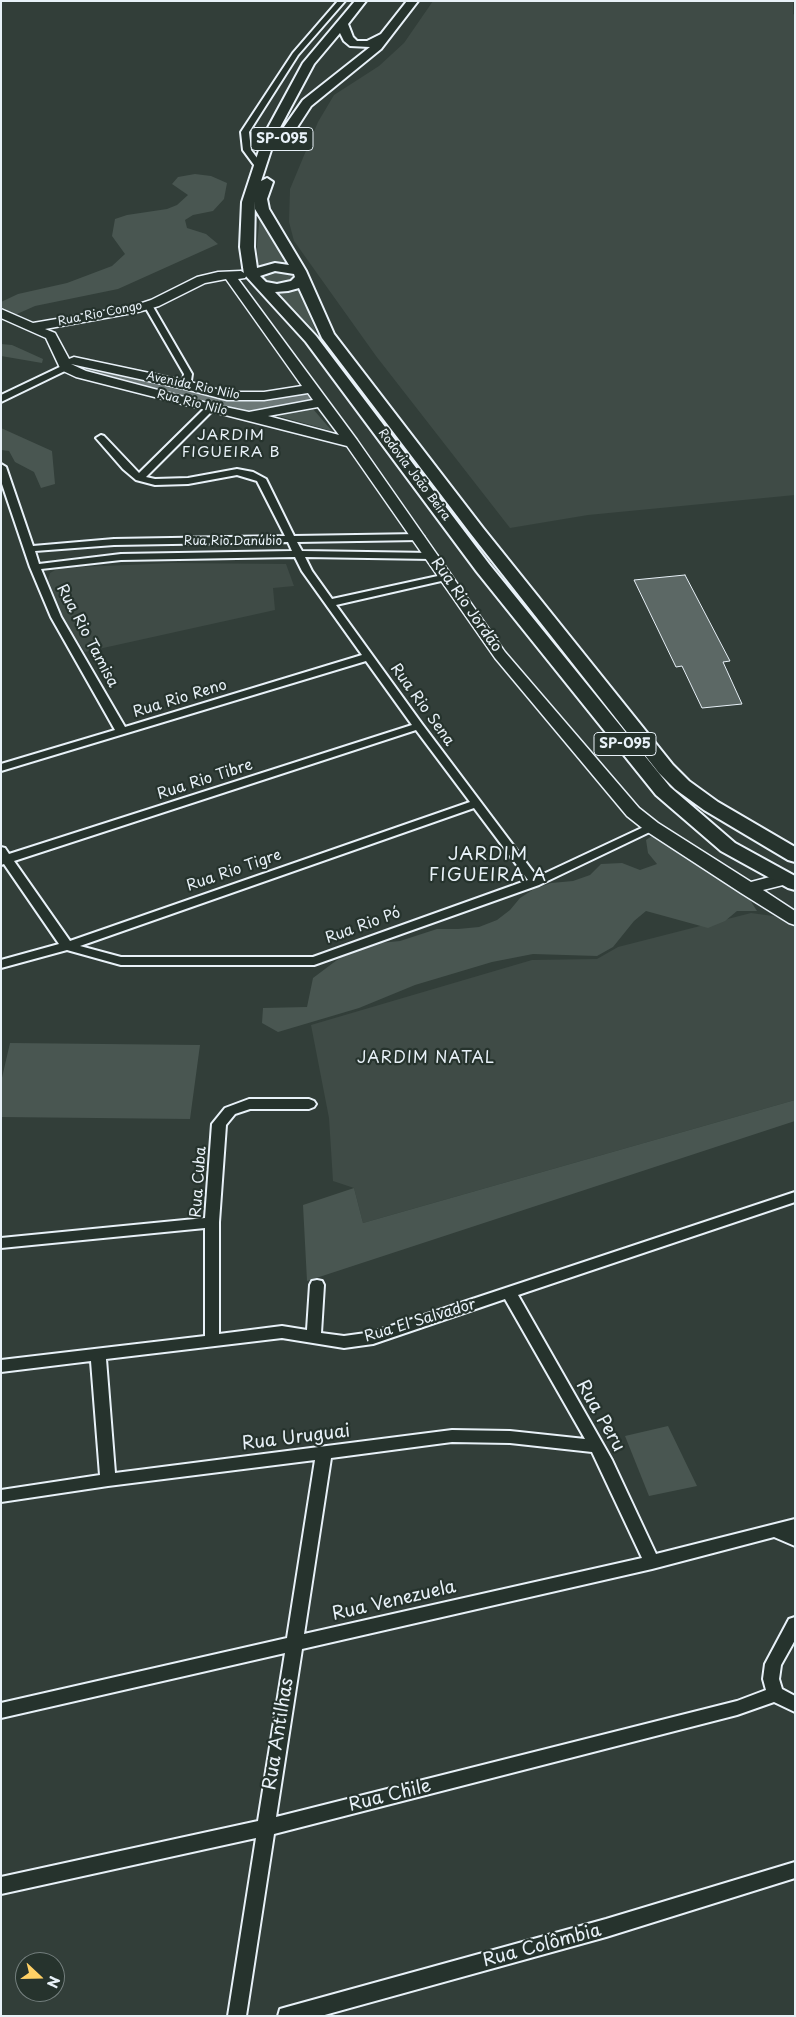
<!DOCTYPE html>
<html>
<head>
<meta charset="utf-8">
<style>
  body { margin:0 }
  #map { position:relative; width:796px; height:2017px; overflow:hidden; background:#323e39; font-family:"Playpen Sans",sans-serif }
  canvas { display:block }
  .frame { position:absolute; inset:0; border:2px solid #e8f1f8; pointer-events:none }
  .north { position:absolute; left:15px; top:1952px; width:50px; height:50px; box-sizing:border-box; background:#26332d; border:1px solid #747f7e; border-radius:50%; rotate:111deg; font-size:14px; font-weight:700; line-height:20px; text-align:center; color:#e8f1f8 }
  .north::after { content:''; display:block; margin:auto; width:18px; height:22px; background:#ffd166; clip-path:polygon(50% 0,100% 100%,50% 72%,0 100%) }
</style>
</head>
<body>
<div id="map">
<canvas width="796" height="2017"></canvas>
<div class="frame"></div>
<div class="north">N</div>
</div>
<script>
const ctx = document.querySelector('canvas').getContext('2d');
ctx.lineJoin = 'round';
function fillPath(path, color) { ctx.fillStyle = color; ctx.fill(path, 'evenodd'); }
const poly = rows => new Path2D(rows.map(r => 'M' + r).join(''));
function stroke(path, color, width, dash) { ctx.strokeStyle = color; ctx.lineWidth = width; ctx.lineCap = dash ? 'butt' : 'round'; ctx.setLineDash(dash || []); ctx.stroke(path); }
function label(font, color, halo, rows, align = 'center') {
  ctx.font = font + ' "Playpen Sans",sans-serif'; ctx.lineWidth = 4.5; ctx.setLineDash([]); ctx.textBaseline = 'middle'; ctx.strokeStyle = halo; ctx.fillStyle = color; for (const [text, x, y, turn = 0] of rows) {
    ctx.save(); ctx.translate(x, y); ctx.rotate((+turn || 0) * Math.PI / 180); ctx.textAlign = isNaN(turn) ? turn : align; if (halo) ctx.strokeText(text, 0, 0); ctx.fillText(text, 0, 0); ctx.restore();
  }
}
fillPath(poly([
  [433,1,793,1,793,14,795,15,795,495,588,515,510,528,376,356,294,241,289,222,290,189,318,122,334,95,379,66,404,43],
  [172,563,286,564,294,586,273,588,275,610,85,652,59,614,46,586,50,573,59,568],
  [751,913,795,919,795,1100,363,1223,354,1188,333,1181,329,1118,311,1025,532,960,597,959,618,947]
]), '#3f4b46');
fillPath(poly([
  [195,174,211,176,227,183,224,199,213,211,193,215,185,220,187,228,206,234,218,244,118,289,35,306,17,314,6,314,1,311,1,302,18,294,67,283,112,266,125,254,112,236,115,219,127,215,167,209,177,205,188,195,172,184,178,177],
  [260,215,289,265,270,264,258,267,257,246],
  [278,271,291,274,294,278,291,282,277,285,267,283,263,279,269,273],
  [298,287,318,337,271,290],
  [1,344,12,345,43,359,42,363,1,356],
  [313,409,332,431,275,415],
  [1,428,52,451,55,484,41,488,34,472,15,462,9,451,1,450],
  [659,831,743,889,757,911,737,911,725,921,708,928,646,911,634,921,613,947,597,956,533,954,492,962,415,985,359,1008,278,1032,262,1023,263,1008,307,1007,313,978,341,957,379,943,400,941,437,929,458,929,479,927,497,920,510,910,520,898,534,889,551,883,573,881,590,875,601,864,622,863,640,870,657,864,648,853,646,840],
  [10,1043,200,1045,190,1119,1,1117,1,1082],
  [795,1100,795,1121,307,1281,303,1205,354,1188,363,1223],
  [668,1426,697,1486,649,1496,625,1436]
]), '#495651');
fillPath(poly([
  [85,367,236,400,259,401,302,393,309,395,311,399,309,403,259,413,236,412,79,376,76,372,79,368,85,367]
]), '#6d7978');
const building = poly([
  [685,575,730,661,723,662,742,704,702,708,682,666,676,667,634,580,685,575]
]);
fillPath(building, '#5c6865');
stroke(building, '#e8f1f8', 1);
const street = poly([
  [338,1,345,1,298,55,249,132,251,150,264,167,257,169,243,150,241,132,293,53,338,1],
  [145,303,152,305,192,374,190,387,183,385,184,374,144,305,145,303],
  [66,364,70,367,69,369,1,402,1,395,66,364],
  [210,405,214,408,213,410,146,477,155,479,188,478,237,469,253,472,266,479,294,536,419,534,424,537,419,540,297,542,302,551,432,553,437,556,432,559,305,557,312,571,332,599,447,574,450,575,450,579,336,605,422,724,537,877,648,825,656,825,658,827,656,829,539,885,314,965,121,965,67,950,1,968,1,960,59,944,4,864,1,865,1,847,5,848,9,854,412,725,366,661,1,771,1,764,115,730,51,617,30,567,1,481,1,464,6,467,33,546,114,539,285,536,257,481,237,475,188,484,155,485,136,480,123,469,96,438,101,435,104,436,139,473,207,406,210,405],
  [288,542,292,551,121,554,39,564,35,551,114,545,288,542],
  [295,557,302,571,362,655,125,727,61,617,41,569,121,560,295,557],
  [416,730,470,802,70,941,14,861,416,730],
  [474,808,528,880,313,957,121,957,80,946,474,808],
  [249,1099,309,1099,314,1101,316,1104,314,1107,309,1109,250,1109,235,1114,226,1125,219,1222,219,1334,282,1326,307,1330,310,1285,312,1281,317,1280,322,1281,324,1285,321,1333,344,1336,373,1332,795,1192,795,1202,518,1295,612,1460,656,1554,795,1519,795,1546,774,1537,652,1569,302,1649,276,1817,737,1701,766,1690,763,1679,765,1664,789,1619,795,1617,795,1640,781,1665,779,1679,782,1689,795,1696,795,1712,774,1702,737,1715,274,1834,246,2016,228,2016,256,1838,1,1894,1,1877,258,1821,285,1653,1,1718,1,1703,287,1638,315,1460,108,1486,1,1502,1,1490,100,1475,91,1361,1,1372,1,1360,205,1336,205,1228,1,1248,1,1238,205,1218,212,1124,225,1108,249,1099],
  [505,1299,585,1439,510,1431,452,1430,115,1473,106,1359,282,1338,344,1348,373,1344,505,1299],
  [452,1442,510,1443,592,1452,642,1558,304,1634,331,1458,452,1442],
  [795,1862,795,1878,606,1937,321,2016,278,2016,280,2009,287,2007,606,1919,795,1862]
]);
const secondary = poly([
  [241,271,247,275,245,278,238,279,357,440,505,652,639,808,658,823,751,882,785,873,791,875,794,879,791,883,763,890,795,911,795,925,789,923,741,893,646,831,627,816,495,658,347,446,76,377,61,370,46,338,1,318,1,309,33,323,133,306,151,300,197,277,218,272,241,271],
  [226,279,302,386,264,392,227,392,187,381,74,357,69,359,55,333,45,329,138,312,159,306,205,283,226,279],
  [71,364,185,389,227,400,264,400,308,393,313,400,249,412,211,404,86,371,71,364],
  [318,407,339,435,268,416,318,407]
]);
const primary = poly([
  [355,1,366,1,348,24,353,37,357,41,367,41,381,34,407,1,418,1,381,49,311,106,285,146,277,146,275,143,277,137,303,100,370,47,350,46,344,41,340,33,314,64,276,135,261,181,267,178,273,182,267,199,269,209,306,271,334,334,483,528,673,765,689,781,718,802,795,847,795,862,788,860,704,810,675,789,659,773,471,534,322,338,299,288,288,291,275,292,316,336,489,564,670,787,735,843,795,876,795,890,788,888,721,851,656,795,477,572,306,342,244,274,240,247,242,202,264,135,303,63,355,1],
  [255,201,255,209,289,265,275,263,257,268,254,247,255,201],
  [275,271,294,274,295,277,291,281,277,284,266,282,260,276,275,271]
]);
stroke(street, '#e8f1f8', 4);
stroke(secondary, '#e8f1f8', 3);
stroke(primary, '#e8f1f8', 4);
fillPath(street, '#26332d');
fillPath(secondary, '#26332d');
fillPath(primary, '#26332d');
label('12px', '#e8f1f8', '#26332d', [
  ["Rua Rio Congo",100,314,-11],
  ["Avenida Rio Nilo",193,386,12],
  ["Rua Rio Nilo",192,403,14],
  ["Rodovia João Beira",414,475,53],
  ["Rua Rio Danúbio",233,542]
]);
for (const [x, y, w] of [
  [282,139,62],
  [625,744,62]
]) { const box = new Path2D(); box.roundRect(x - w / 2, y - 11.5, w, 23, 4); ctx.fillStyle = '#26332d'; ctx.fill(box); stroke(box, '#e8f1f8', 1); }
label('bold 14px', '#e8f1f8', null, [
  ["SP-095",282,139],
  ["SP-095",625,744]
]);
ctx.letterSpacing = '1px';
label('15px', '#e8f1f8', '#26332d', [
  ["JARDIM",231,436],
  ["FIGUEIRA B",231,453]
]);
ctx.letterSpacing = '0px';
label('15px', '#e8f1f8', '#26332d', [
  ["Rua Rio Jordão",466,605,55],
  ["Rua Rio Tamisa",87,636,62],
  ["Rua Rio Reno",180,699,-17],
  ["Rua Rio Sena",422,705,54],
  ["Rua Rio Tibre",205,780,-18],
  ["Rua Rio Tigre",234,871,-19],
  ["Rua Rio Pó",363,926,-20],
  ["Rua Cuba",199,1182,-86],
  ["Rua El Salvador",420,1321,-17]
]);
ctx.letterSpacing = '1px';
label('16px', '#e8f1f8', '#26332d', [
  ["JARDIM NATAL",426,1059]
]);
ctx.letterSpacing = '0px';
ctx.letterSpacing = '1px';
label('18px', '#e8f1f8', '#26332d', [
  ["JARDIM",488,855],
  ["FIGUEIRA A",488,876]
]);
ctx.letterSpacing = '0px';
label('18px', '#e8f1f8', '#26332d', [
  ["Rua Peru",600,1416,60],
  ["Rua Uruguai",296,1438,-7],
  ["Rua Venezuela",394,1601,-13],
  ["Rua Antilhas",279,1734,-81],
  ["Rua Chile",390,1796,-14],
  ["Rua Colômbia",542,1946,-15]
]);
</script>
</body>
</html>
